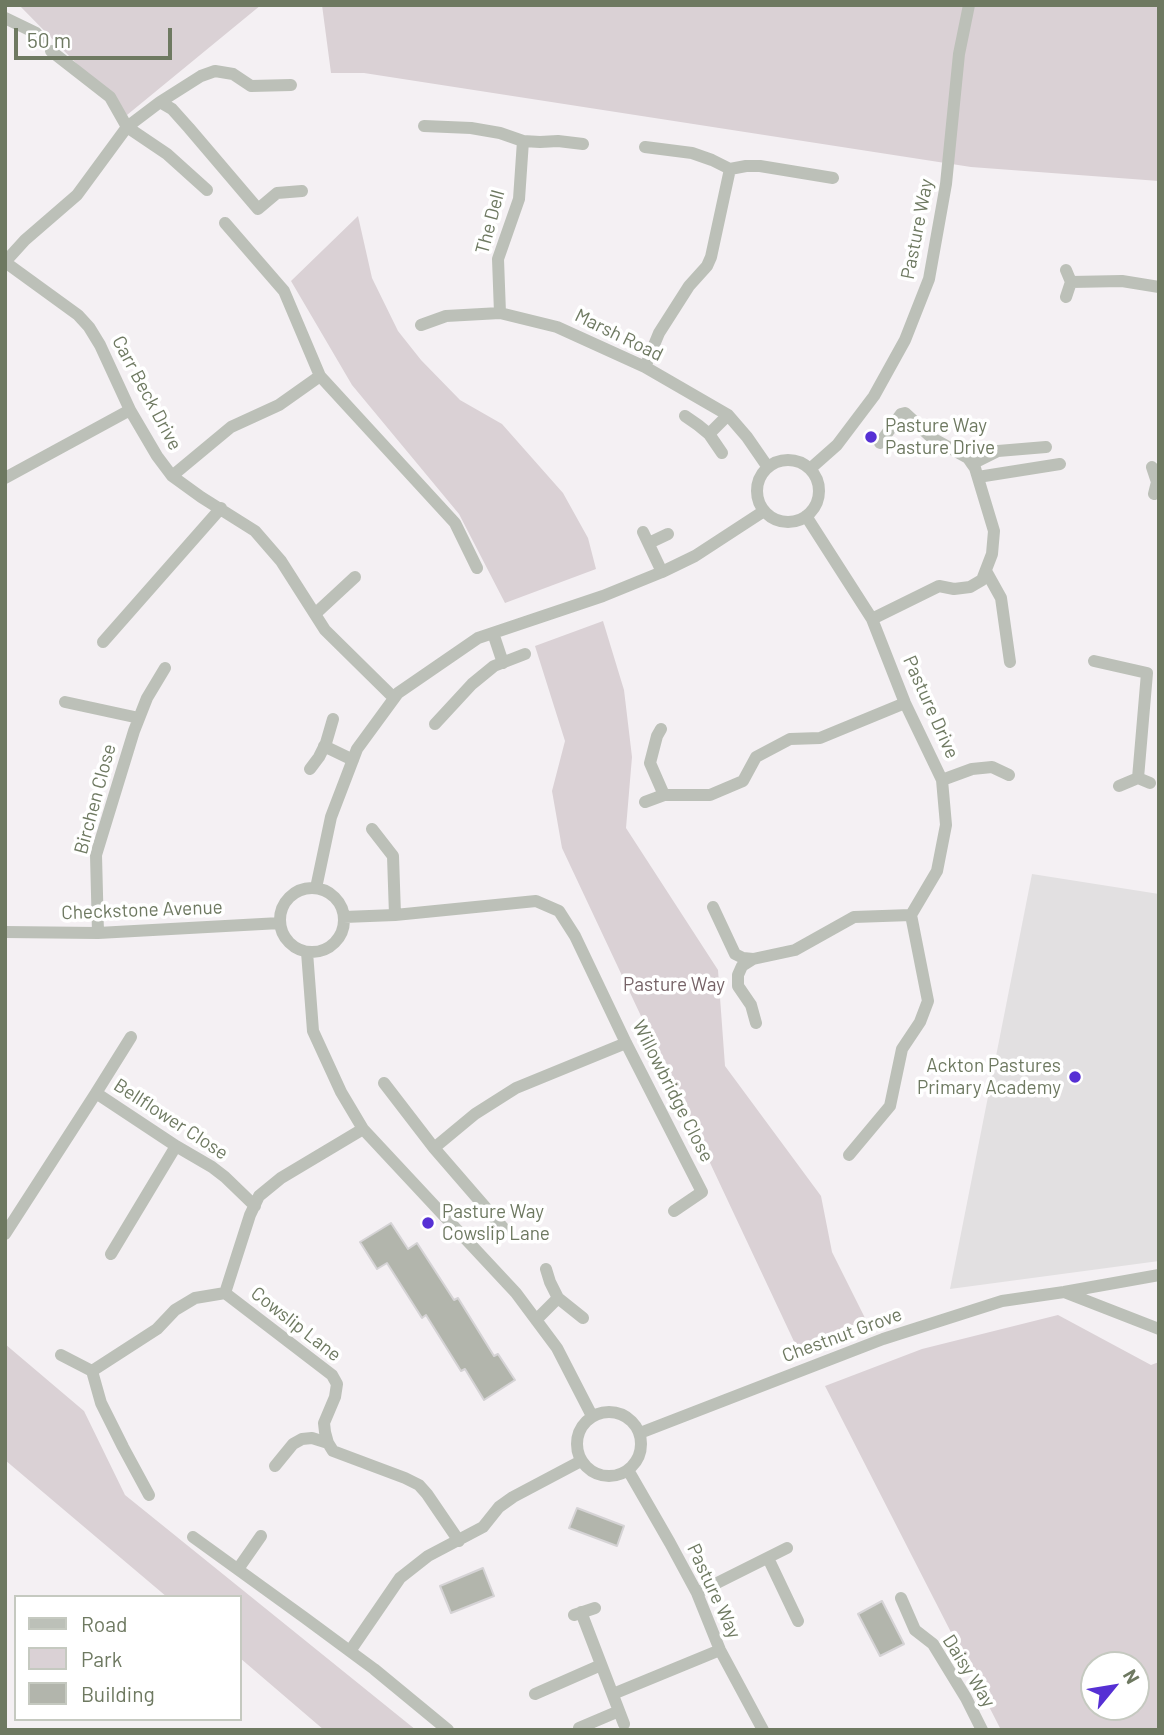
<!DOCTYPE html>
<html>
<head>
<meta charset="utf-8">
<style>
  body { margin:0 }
  #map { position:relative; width:1164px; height:1735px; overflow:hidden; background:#f4f0f3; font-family:Barlow,sans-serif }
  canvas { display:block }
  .frame { position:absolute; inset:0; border:7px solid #6e7961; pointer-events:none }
  .legend { position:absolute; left:14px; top:1595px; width:228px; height:126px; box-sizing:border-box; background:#fff; border:2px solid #c5c9c0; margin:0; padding:9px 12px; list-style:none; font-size:21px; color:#6e7961 }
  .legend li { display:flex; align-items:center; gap:14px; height:35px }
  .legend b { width:35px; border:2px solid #c5c9c0 }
  .north { position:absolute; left:1080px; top:1651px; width:70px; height:70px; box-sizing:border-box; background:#fff; border:2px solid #c5c9c0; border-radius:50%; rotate:60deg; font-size:19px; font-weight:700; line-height:28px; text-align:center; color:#6e7961 }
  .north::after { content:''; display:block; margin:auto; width:24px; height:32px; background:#5630d4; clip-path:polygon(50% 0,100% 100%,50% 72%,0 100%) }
  .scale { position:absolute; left:14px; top:28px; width:158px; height:32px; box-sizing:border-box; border:4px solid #6e7961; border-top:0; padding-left:9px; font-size:21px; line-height:24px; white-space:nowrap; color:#6e7961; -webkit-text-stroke:5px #fff; paint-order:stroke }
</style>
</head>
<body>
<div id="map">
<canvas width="1164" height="1735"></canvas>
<div class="frame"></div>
<ul class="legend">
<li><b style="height:9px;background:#bcc0b8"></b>Road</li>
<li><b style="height:19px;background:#dad1d5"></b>Park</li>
<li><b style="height:19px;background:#b2b5ac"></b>Building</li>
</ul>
<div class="north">N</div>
<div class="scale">50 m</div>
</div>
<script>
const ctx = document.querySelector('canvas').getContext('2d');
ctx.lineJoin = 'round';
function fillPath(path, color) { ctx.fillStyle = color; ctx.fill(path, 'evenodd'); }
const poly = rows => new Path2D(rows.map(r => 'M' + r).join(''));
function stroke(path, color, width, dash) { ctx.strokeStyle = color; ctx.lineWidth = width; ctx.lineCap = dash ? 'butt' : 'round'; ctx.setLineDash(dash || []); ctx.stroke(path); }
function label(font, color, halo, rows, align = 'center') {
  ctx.font = font + ' Barlow,sans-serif'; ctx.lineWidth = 7; ctx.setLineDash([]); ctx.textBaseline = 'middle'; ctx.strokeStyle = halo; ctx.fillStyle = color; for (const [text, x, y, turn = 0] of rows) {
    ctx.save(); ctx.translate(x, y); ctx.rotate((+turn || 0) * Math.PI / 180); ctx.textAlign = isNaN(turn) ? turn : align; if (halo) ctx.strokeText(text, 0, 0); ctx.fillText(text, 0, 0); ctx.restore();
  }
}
fillPath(poly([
  [1032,874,1159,894,1159,1261,950,1289]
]), '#e2e0e1');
fillPath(poly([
  [19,5,261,5,127,115],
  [322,5,1159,5,1159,181,971,167,364,73,331,73],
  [358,216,372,278,398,331,421,360,460,400,502,424,563,493,588,538,596,569,505,603,459,514,352,385,291,281],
  [603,621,624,690,632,757,626,828,718,970,725,1066,821,1196,832,1252,867,1322,798,1350,562,848,552,791,565,741,535,646],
  [1058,1315,1151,1365,1159,1362,1159,1730,1001,1730,825,1386,922,1349],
  [1094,1665,1136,1665,1136,1707,1094,1707],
  [5,1344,84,1411,125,1495,416,1730,324,1730,240,1658,240,1597,167,1597,5,1460]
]), '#dad1d5');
const building = poly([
  [391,1223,408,1249,417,1243,454,1300,458,1298,494,1356,498,1354,515,1380,484,1400,465,1369,461,1371,426,1315,422,1318,387,1263,377,1269,360,1242,391,1223],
  [577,1508,624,1526,617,1546,569,1528,577,1508],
  [483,1568,494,1596,451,1613,440,1586,483,1568],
  [882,1601,904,1644,880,1656,858,1614,882,1601]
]);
fillPath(building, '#b2b5ac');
stroke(building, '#d5d3d5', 2);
stroke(poly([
  [5,18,36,33,40,38],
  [51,51,110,97,127,127,167,154,207,190],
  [160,102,172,109,189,128,258,209,277,193,302,191],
  [424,126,471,128,500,133,523,141,540,142,558,141,583,144],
  [645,147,692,153,712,160,730,169,746,166,760,166,833,178],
  [225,223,284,291,320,376,455,523,477,568],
  [5,262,78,315,89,327,100,345,130,410,157,456,172,476,201,497,255,531,281,561,325,630,394,698],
  [5,262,25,240,77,195,127,127,160,102,201,76,215,71,233,74,251,86,291,85],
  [1066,270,1071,282,1066,297],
  [1071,282,1122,281,1159,287],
  [500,313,498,259,519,199,523,141],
  [421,325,446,316,500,313,557,327,645,367,728,415,747,437,767,466],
  [645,367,659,333,689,286,707,266,711,257,730,169],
  [685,416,698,425,709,434,722,453],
  [709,434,728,415],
  '757 491a31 31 0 1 1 62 0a31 31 0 1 1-62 0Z',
  [972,464,998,451,1046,447],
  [1152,467,1157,482,1154,494],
  [811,468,837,445,874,396,905,340,929,279,946,184,959,54,969,5],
  [172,476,231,427,279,405,320,376],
  [978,477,1060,464],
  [5,478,130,410],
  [806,516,872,619,905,703,942,780,946,825,937,871,911,915,928,1001,920,1022,902,1049,890,1106,849,1155],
  [643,532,662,572],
  [649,543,668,534],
  [986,571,1001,598,1010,662],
  [315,614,355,577],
  [872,619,939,586,954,589,970,587,982,580,992,554,994,531,975,468,968,458,932,438,905,413,901,414,880,443],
  [493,633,503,663],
  [103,642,221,508],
  [1094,661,1147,673,1138,778],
  [65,702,139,718],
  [435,724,472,684,494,666,525,654],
  [661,729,657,736,650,763,664,795],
  [324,746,353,760],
  [310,769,319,757,326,743,333,719],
  [942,780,972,769,992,767,1009,775],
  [1119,786,1138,778,1150,783],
  [645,802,664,795,710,795,743,781,756,757,790,739,820,738,905,703],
  [372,829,393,856,395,915],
  '280 920a32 32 0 1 1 64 0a32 32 0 1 1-64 0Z',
  [316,888,331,817,357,749,398,693,478,638,603,596,662,572,695,556,764,511],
  [713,907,735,954,743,958,753,959,795,950,854,917,911,915],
  [344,917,395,915,536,901,559,911,575,936,626,1043,702,1192,674,1211],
  [5,932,98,933,280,923],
  [98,933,96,855,134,731,147,698,165,668],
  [307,952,313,1031,341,1092,363,1129,516,1293,557,1348,592,1416],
  [753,959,742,966,738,975,738,986,751,1005,756,1023],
  [384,1083,434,1148,505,1230],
  [96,1093,131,1037],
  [434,1148,475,1114,516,1088,626,1043],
  [5,1234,96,1093,176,1146,212,1167,225,1177,255,1206],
  [111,1254,176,1146],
  [546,1269,550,1282,558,1298,583,1318],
  [1064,1292,1159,1329],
  [225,1293,332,1375,337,1384,335,1397,324,1423,325,1432,328,1443,333,1451,405,1478,419,1485,427,1494,459,1541],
  [225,1293,250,1215,259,1196,281,1178,363,1129],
  [536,1320,558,1298],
  [61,1355,92,1371,101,1403,123,1447,149,1495],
  [92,1371,157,1329,175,1310,195,1298,225,1293],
  '577 1444a32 32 0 1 1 64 0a32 32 0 1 1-64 0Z',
  [640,1433,883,1339,1002,1301,1064,1292,1159,1275],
  [275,1466,293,1444,302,1439,312,1438,328,1443],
  [628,1470,670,1543,697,1593,720,1650,763,1730],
  [193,1537,305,1618,374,1669,448,1730],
  [768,1558,798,1621],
  [238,1569,261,1536],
  [697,1593,787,1548],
  [901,1598,915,1630,933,1644,966,1698,982,1730],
  [581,1612,624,1724],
  [574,1615,595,1608],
  [350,1651,400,1578,428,1556,483,1527,499,1507,513,1497,581,1461],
  [535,1694,601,1665],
  [613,1694,720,1650],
  [579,1728,619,1711]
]), '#bcc0b8', 12);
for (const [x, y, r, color] of [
  [871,437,7,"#5630d4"],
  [1075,1077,7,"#5630d4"],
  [428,1223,7,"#5630d4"]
]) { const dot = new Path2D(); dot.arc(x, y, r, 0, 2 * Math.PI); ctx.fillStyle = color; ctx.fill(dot); stroke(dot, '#fff', 2.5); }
label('19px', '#6e7961', '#fff', [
  ["The Dell",490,222,-75],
  ["Pasture Way",917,229,-79],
  ["Marsh Road",619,335,26],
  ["Carr Beck Drive",147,393,62],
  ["Pasture Drive",931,707,66],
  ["Birchen Close",95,799,-75],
  ["Checkstone Avenue",142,910,-2],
  ["Willowbridge Close",673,1091,63],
  ["Bellflower Close",171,1119,33],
  ["Cowslip Lane",296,1324,38],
  ["Chestnut Grove",842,1335,-20],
  ["Pasture Way",714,1591,65],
  ["Daisy Way",969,1671,58]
]);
label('19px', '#6e7961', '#fff', [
  ["Pasture Way",885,426],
  ["Pasture Drive",885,448],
  ["Ackton Pastures",1061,1066,"right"],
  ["Primary Academy",1061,1088,"right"],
  ["Pasture Way",442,1212],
  ["Cowslip Lane",442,1234]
], 'left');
label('19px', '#766367', '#fff', [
  ["Pasture Way",674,985]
]);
</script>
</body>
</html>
